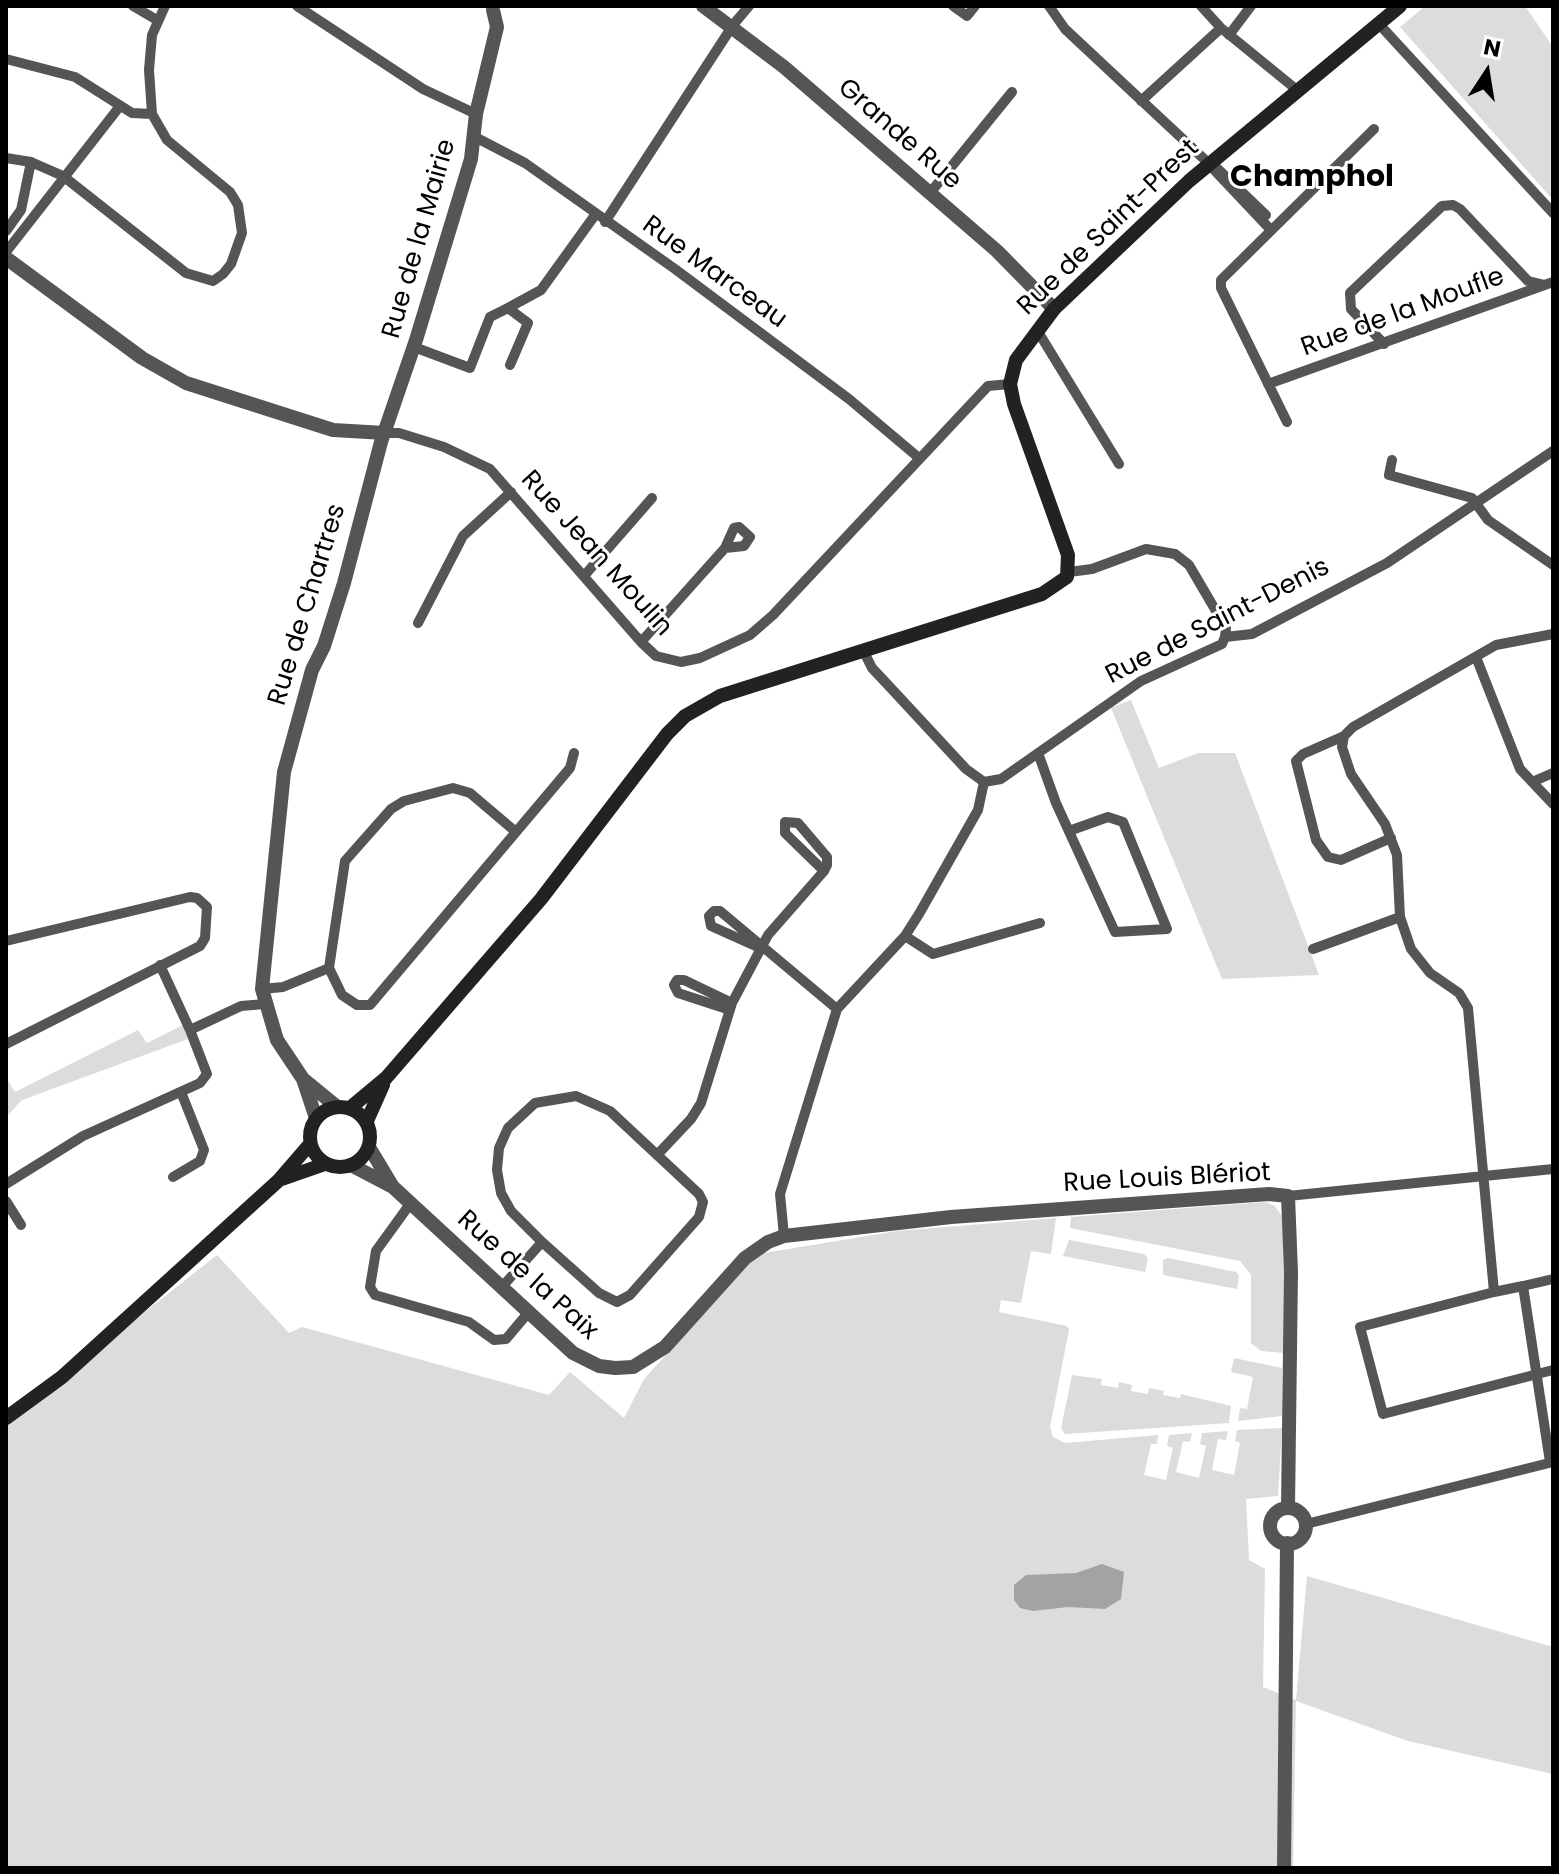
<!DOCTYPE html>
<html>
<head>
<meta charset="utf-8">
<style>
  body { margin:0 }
  #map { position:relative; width:1559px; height:1874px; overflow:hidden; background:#fff; font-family:Poppins,sans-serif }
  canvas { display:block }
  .frame { position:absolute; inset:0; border:8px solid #000; pointer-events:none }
  .north { position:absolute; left:1447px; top:32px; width:80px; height:80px; -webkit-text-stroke:6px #fff; paint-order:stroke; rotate:12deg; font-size:22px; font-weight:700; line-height:32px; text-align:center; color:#000 }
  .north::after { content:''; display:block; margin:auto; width:28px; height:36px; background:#000; clip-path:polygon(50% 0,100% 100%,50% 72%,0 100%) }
</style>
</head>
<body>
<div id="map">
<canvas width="1559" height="1874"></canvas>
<div class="frame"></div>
<div class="north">N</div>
</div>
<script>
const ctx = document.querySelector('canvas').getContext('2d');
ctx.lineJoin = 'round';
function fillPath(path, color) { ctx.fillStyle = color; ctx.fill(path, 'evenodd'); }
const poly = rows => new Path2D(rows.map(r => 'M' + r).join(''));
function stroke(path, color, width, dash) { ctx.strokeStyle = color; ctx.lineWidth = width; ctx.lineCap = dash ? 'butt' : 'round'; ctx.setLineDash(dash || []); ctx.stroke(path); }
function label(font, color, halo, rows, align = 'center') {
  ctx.font = font + ' Poppins,sans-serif'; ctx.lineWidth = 6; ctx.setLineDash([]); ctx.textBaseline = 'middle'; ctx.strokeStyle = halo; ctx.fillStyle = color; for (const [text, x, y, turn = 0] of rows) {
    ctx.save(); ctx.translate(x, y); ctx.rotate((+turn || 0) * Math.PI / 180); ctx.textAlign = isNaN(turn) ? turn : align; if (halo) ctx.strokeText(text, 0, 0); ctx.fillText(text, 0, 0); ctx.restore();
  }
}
fillPath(poly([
  [1425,6,1525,6,1553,47,1553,200,1400,27],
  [1131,700,1159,768,1198,753,1235,753,1319,975,1222,979,1111,708],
  [183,1025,188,1039,22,1100,6,1117,6,1077,15,1092,138,1030,147,1043],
  [1265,1202,1275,1206,1283,1218,1285,1353,1261,1351,1251,1343,1251,1275,1240,1261,1070,1228,1071,1217],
  [1056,1218,1051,1254,1031,1251,1021,1303,1001,1300,999,1312,1067,1326,1069,1330,1050,1427,1053,1437,1065,1443,1158,1435,1157,1444,1151,1444,1144,1475,1166,1480,1173,1448,1167,1446,1169,1435,1192,1433,1190,1442,1183,1441,1176,1472,1199,1478,1206,1446,1200,1444,1202,1433,1228,1431,1226,1440,1218,1439,1212,1470,1234,1475,1240,1443,1235,1441,1237,1430,1282,1428,1278,1496,1246,1499,1249,1560,1265,1569,1263,1687,1296,1700,1307,1576,1553,1647,1553,1774,1408,1741,1296,1701,1293,1868,6,1868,6,1422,217,1255,289,1333,302,1327,549,1395,570,1372,624,1418,644,1379,758,1254,897,1231],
  [1069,1240,1144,1254,1148,1258,1145,1272,1063,1256],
  [1168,1258,1236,1272,1239,1275,1237,1289,1163,1275,1163,1260],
  [1234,1358,1282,1368,1282,1416,1238,1421,1240,1408,1247,1409,1253,1377,1231,1372],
  [1072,1375,1102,1379,1101,1385,1118,1388,1119,1382,1132,1385,1131,1391,1148,1394,1149,1388,1164,1391,1163,1395,1180,1398,1181,1394,1231,1406,1229,1423,1065,1434,1061,1428]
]), '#dcdcdc');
fillPath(poly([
  [1102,1564,1124,1572,1121,1599,1105,1609,1068,1607,1033,1611,1020,1608,1014,1600,1014,1585,1026,1575,1076,1573]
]), '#a3a3a3');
stroke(poly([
  [133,6,157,20],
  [297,6,423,89,476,114],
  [953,6,967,16,975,6],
  [1049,6,1065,29,1203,158,1270,229],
  [1201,6,1221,28,1297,90],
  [1378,23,1553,213],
  [1229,35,1251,6],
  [6,59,75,77,132,113,152,114],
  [1141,101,1221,28],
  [475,137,525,163,675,269,849,399,919,458],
  [6,158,31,162,63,176,186,273,213,281,223,274,231,264,242,233,238,205,230,192,167,140,152,114,149,70,152,35,165,6],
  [1217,168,1266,215],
  [930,193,1012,92],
  [605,222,733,25,749,6],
  [6,231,21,210,31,162],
  [6,252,120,106],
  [508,308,541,290,595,215],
  [1037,330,1119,464],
  [1384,344,1351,309,1350,293,1442,206,1453,205,1460,209,1528,281,1545,285],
  [414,347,470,368,490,317,508,308,528,323,510,365],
  [1268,384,1553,282],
  [1287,422,1221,288,1221,280,1374,129],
  [385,433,399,433,444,447,490,469,641,642,656,656,681,662,700,658,750,635,773,615,988,386,1010,384],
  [1392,460,1389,475,1472,498,1488,520,1553,565],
  [1069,572,1092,569,1146,549,1175,554,1189,565,1226,628,1225,637],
  [584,576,652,498],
  [418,623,463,536,511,492],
  [641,642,725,548,744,546,750,537,739,527,734,528,725,548],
  [863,650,872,668,888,685,966,769,984,782],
  [1476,657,1520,769,1553,804],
  [1344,736,1303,754,1296,761,1316,840,1328,857,1341,860,1391,838],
  [1038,753,1056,803,1115,932,1167,929,1123,822,1108,817,1069,831],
  [984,782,1001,779,1141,681,1222,644,1225,637,1252,634,1387,563,1553,451],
  [1532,782,1553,773],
  [905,936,933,954,1040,923],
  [6,941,190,897,197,898,207,907,205,938,200,946,6,1044],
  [760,948,711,926,709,916,714,911,720,911,837,1009],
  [1313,949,1400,917],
  [160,965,190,1030,241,1006,265,1004],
  [329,968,342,995,357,1005,370,1005,570,768,574,753],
  [262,989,283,987,329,968,345,861,391,809,404,801,453,788,470,793,516,832],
  [730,1010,678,993,674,985,677,980,684,980,732,1003],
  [576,1096,610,1111,699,1194,703,1202,699,1217,630,1295,617,1302,599,1293,542,1242,511,1211,501,1193,497,1170,499,1148,508,1128,535,1103,576,1096],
  [657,1155,691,1119,701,1103,732,1003,768,935,824,871,827,865,827,857,798,823,785,822,785,833,824,871],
  [173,1177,200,1161,204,1150,181,1092],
  [6,1184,83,1136,200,1083,207,1074,190,1030],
  [1288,1196,1553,1169],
  [6,1201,21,1225],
  [410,1204,376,1251,370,1287,375,1295,469,1322,494,1340,506,1339,528,1313],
  [784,1236,780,1194,837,1009,905,936,919,914,978,810,984,782],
  [1523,1286,1553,1279],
  [501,1288,542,1242],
  [1494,1292,1360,1327,1383,1414,1553,1370],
  [1550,1462,1523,1286,1494,1292,1468,1008,1459,993,1430,973,1411,949,1400,917,1397,855,1385,824,1351,774,1342,747,1344,736,1353,727,1496,645,1553,634],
  [1306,1524,1553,1462]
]), '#555', 10);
stroke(poly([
  [703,6,784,67,997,251,1054,309],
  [6,258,142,358,186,383,333,430,385,433],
  [303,1079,336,1106],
  [316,1118,303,1079,277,1040,262,989,284,772,312,670,324,646,344,583,381,442,416,340,471,159,476,114,497,27,493,10],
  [369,1147,393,1187],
  [351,1165,393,1187,573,1353,599,1366,615,1368,633,1367,665,1347,745,1258,768,1242,784,1236,951,1217,1269,1194,1288,1196,1291,1272,1288,1507],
  '1270 1526a18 18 0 1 1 36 0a18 18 0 1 1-36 0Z',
  [1284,1868,1287,1543]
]), '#555', 14);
stroke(poly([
  '310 1137a30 30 0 1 1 60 0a30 30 0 1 1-60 0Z',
  [350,1108,386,1078,541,899,667,734,685,716,720,696,1042,594,1067,577,1068,555,1014,404,1010,384,1016,360,1054,309,1189,181,1400,6],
  [367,1121,383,1085],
  [282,1179,325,1164],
  [6,1418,62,1377,278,1181,310,1144]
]), '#222', 14);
label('26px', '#000', '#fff', [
  ["Grande Rue",899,135,41],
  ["Rue de Saint-Prest",1109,228,-44],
  ["Rue de la Mairie",420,239,-74],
  ["Rue Marceau",714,273,36],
  ["Rue de la Moufle",1403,313,-20],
  ["Rue Jean Moulin",596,554,48],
  ["Rue de Chartres",308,605,-73],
  ["Rue de Saint-Denis",1218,622,-27],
  ["Rue Louis Blériot",1167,1179,-3],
  ["Rue de la Paix",527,1276,42]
]);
label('bold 30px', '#000', '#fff', [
  ["Champhol",1312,178]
]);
</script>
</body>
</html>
